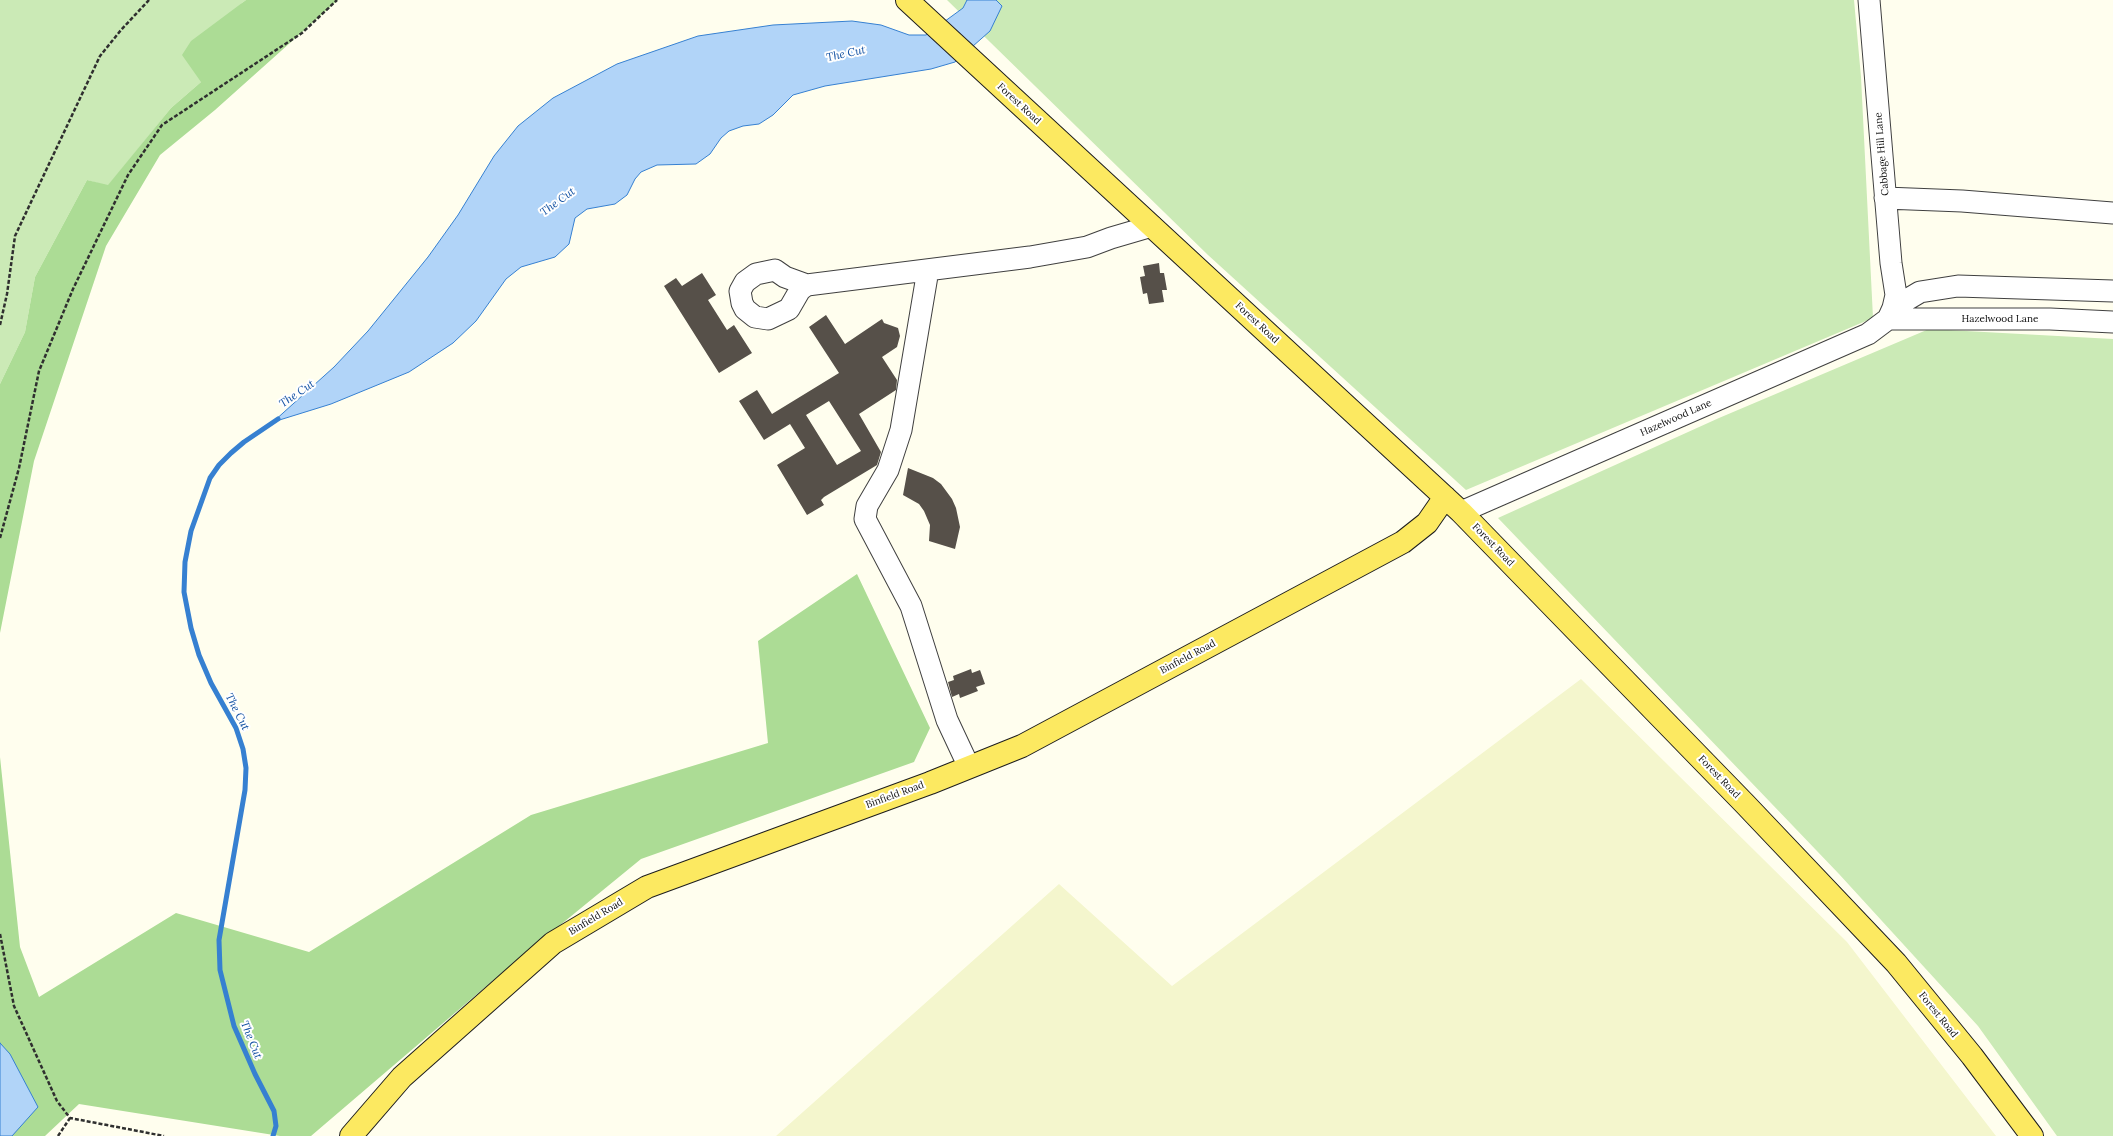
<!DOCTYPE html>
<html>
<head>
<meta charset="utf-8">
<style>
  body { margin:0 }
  canvas { display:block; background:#fffeee }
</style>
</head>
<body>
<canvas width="2113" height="1136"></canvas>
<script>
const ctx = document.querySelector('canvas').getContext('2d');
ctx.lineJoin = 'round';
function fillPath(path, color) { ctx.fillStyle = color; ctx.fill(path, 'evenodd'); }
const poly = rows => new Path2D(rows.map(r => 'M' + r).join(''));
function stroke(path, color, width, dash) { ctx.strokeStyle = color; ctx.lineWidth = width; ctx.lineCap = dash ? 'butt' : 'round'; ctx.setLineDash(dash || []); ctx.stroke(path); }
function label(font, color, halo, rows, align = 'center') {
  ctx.font = font + ' Lora,serif'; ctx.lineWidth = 4; ctx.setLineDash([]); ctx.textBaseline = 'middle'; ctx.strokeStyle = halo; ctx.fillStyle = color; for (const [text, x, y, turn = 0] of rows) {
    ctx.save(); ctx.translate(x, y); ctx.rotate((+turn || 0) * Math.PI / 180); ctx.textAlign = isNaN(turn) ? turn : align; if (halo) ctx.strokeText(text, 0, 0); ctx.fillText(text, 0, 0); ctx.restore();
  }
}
fillPath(poly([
  [1581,679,1847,942,1996,1136,776,1136,1059,884,1172,986]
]), '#f4f6cd');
fillPath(poly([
  [0,0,246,0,242,3,201,82,171,108,108,186,87,180,35,277,25,332,0,384],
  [947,0,1854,0,1861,77,1873,318,1466,490,1208,255],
  [1929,329,2113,339,2113,1136,2057,1136,1978,1026,1839,874,1498,518,1719,418]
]), '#cbeab6');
fillPath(poly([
  [246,0,338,0,215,110,160,155,106,246,34,461,0,633,0,384,25,332,35,277,87,180,108,185,171,108,201,82,182,55,191,41],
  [857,574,930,728,914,762,641,859,504,971,311,1136,280,1136,79,1104,45,1136,0,1136,0,757,20,947,39,997,176,913,309,952,531,815,768,743,758,641]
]), '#acdc95');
const water = poly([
  [967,0,996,0,1002,6,990,31,955,62,931,69,825,86,793,95,773,115,759,124,743,126,729,131,721,138,710,154,696,164,657,165,641,172,635,179,627,195,615,204,587,209,575,218,569,244,555,257,521,267,506,279,476,321,453,343,409,372,331,404,273,422,334,367,368,331,428,257,458,215,494,156,518,126,553,98,617,64,698,36,773,25,852,21,881,25,909,35,926,35,963,8,967,0],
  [0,1043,10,1054,38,1107,12,1136,0,1136,0,1043]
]);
fillPath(water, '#b1d4f8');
stroke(water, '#3680d1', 1);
stroke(poly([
  [273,1136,276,1126,274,1111,255,1074,234,1026,220,970,219,940,245,790,246,768,243,749,236,728,211,683,199,655,191,628,184,592,185,562,191,531,210,478,219,465,231,453,244,442,278,419]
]), '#3680d1', 5);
fillPath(poly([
  [1159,263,1160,273,1164,273,1167,290,1162,290,1164,302,1149,304,1147,293,1143,294,1140,277,1145,276,1143,266],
  [702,273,716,295,708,300,727,330,734,325,752,353,719,373,664,286,676,278,682,286],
  [826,315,845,344,882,319,884,323,898,328,900,336,897,347,882,357,897,380,896,390,859,414,881,452,877,465,824,497,821,500,824,505,807,515,777,465,805,448,790,424,764,440,739,401,757,390,772,414,839,373,809,327],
  [829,401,861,451,837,465,806,415],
  [908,468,933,478,941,484,952,499,956,508,960,527,955,549,929,541,930,525,924,511,919,504,903,495],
  [971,669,972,673,980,670,985,684,976,687,978,691,960,698,959,694,952,697,948,682,954,680,953,676]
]), '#565049');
const minor = poly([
  [1885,198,1962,201,2113,213],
  [928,270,901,430,888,470,867,506,865,519,911,606,947,720,969,767],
  [807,285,785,277,775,270,756,274,745,282,740,291,742,303,745,309,755,317,768,319,789,309,800,290,807,285,1030,257,1087,247,1111,238,1152,226],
  [1893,308,1920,292,1958,286,2113,291],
  [1888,319,2050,319,2113,322],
  [1461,512,1868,334,1888,319,1893,308,1896,295,1891,263,1869,0]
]);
const major = poly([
  [907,0,1461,512,1745,804,1896,963,1972,1056,2032,1136],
  [351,1136,402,1077,553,943,647,887,930,783,1022,746,1403,542,1427,523,1445,497]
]);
stroke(minor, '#404040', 23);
stroke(major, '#1e1e1e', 24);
stroke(poly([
  [0,325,7,294,15,236,100,56,121,30,149,0],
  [0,538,19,468,39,371,73,289,128,175,162,125,302,33,337,0],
  [0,934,14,1006,57,1101,70,1118,164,1136],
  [58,1136,70,1118]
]), '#2f2f2f', 2.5, [4, 2]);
stroke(minor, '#fff', 21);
stroke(major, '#fce961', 22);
label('10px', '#0d0d0d', '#fff', [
  ["Forest Road",1019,104,43],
  ["Cabbage Hill Lane",1882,154,-95],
  ["Hazelwood Lane",2000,319],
  ["Forest Road",1257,323,43],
  ["Hazelwood Lane",1676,418,-24],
  ["Forest Road",1493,545,46],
  ["Binfield Road",1188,657,-28],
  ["Forest Road",1719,777,46],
  ["Binfield Road",895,795,-20],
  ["Binfield Road",596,917,-31],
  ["Forest Road",1938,1015,51]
]);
label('italic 11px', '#1352a3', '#fff', [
  ["The Cut",846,54,-12],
  ["The Cut",558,202,-36],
  ["The Cut",297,394,-34],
  ["The Cut",237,712,63],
  ["The Cut",251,1040,68]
]);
</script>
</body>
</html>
